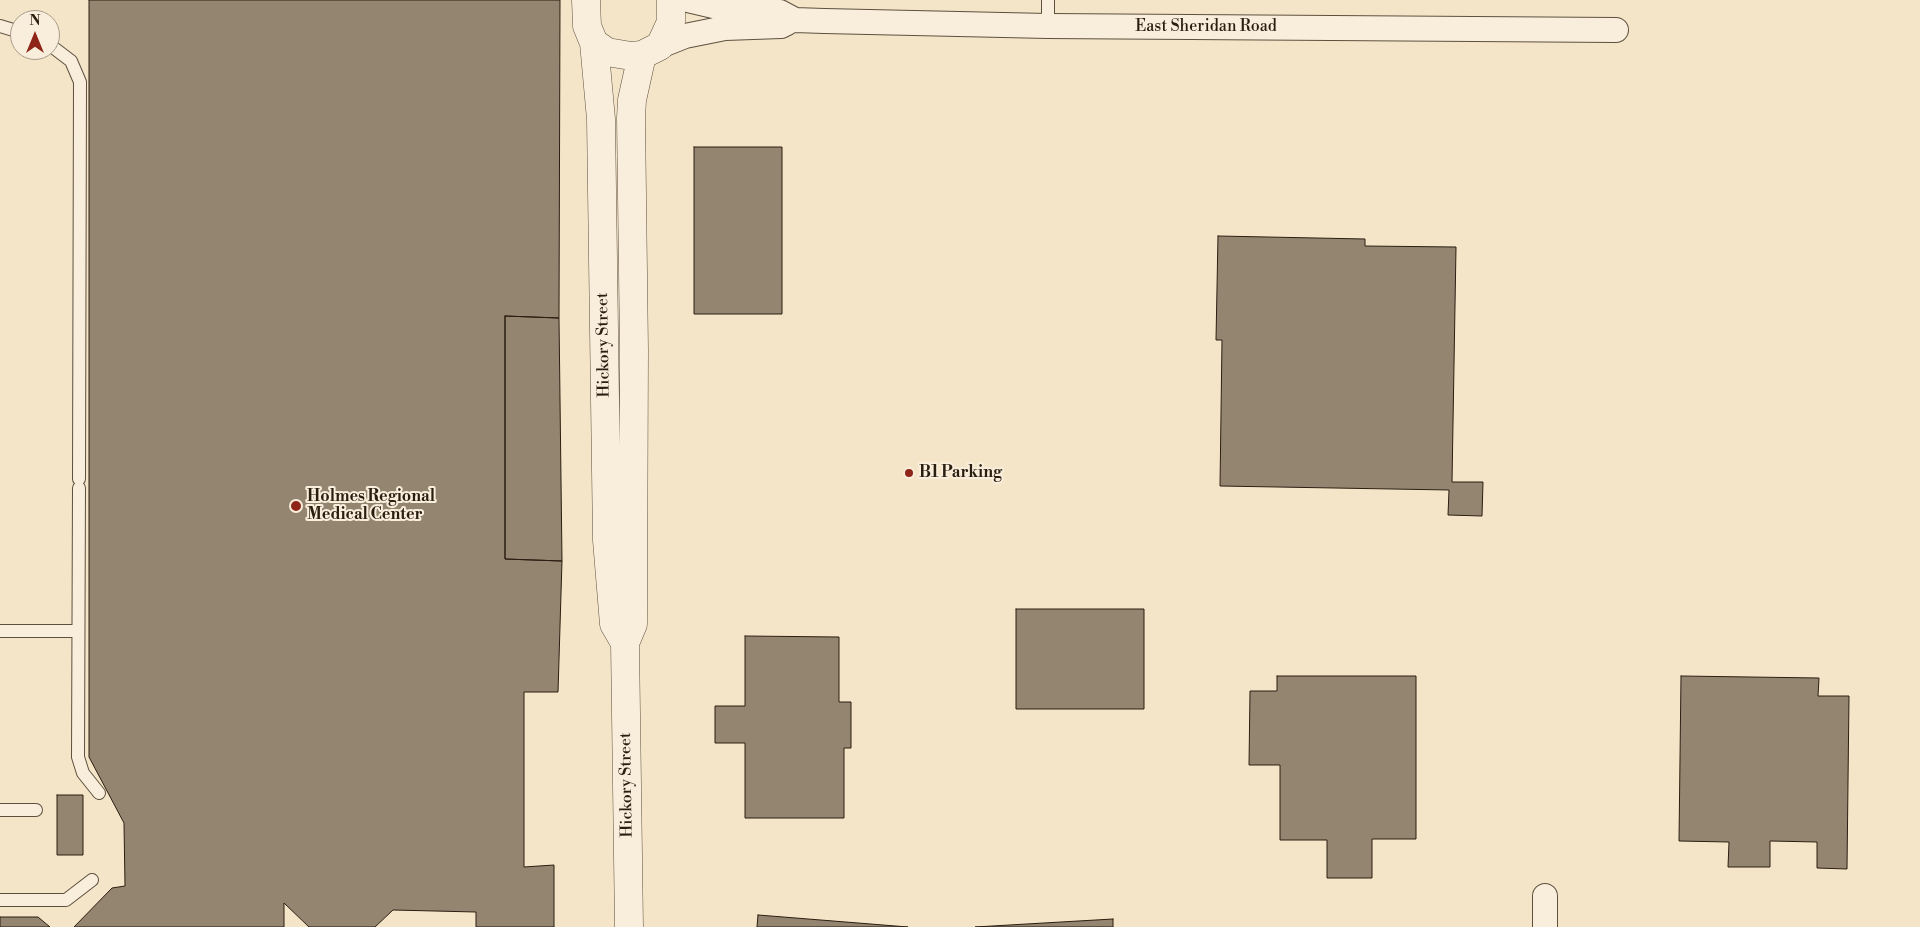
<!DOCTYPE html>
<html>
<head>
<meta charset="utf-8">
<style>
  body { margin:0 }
  #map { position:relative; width:1920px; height:927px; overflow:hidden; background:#f5e5c8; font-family:"Libre Bodoni",serif }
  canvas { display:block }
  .north { position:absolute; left:10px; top:10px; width:50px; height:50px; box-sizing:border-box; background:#f8eedb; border:1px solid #a69b8a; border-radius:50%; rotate:0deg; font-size:14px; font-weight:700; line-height:20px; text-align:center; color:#2a1e11 }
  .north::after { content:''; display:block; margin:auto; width:18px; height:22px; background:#8f2418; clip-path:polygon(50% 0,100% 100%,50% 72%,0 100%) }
</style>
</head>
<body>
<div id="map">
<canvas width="1920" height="927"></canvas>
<div class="north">N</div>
</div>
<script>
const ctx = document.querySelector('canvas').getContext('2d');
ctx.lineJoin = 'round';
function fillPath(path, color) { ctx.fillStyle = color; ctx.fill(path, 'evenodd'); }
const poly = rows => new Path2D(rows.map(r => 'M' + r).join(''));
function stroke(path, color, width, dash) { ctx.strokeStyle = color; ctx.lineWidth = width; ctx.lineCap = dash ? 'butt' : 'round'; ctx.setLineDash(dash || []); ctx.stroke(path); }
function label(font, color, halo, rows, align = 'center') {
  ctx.font = font + ' "Libre Bodoni",serif'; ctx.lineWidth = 4; ctx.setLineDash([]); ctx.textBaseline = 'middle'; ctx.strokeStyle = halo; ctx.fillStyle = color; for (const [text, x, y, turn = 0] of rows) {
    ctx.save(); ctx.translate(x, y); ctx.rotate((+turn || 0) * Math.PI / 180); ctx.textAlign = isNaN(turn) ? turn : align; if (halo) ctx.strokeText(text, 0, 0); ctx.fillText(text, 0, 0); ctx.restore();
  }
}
const building = poly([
  [89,0,560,0,559,318,505,316,505,559,562,561,558,692,524,692,524,867,554,865,554,927,476,927,476,912,393,910,375,927,309,927,284,903,284,927,74,927,112,888,125,886,124,823,89,757,89,0],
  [694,147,782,147,782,314,694,314,694,147],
  [1218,236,1365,239,1365,246,1456,247,1452,482,1483,482,1482,516,1448,515,1449,490,1220,486,1222,340,1216,340,1218,236],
  [505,316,559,318,562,561,505,559,505,316],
  [1016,609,1144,609,1144,709,1016,709,1016,609],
  [745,636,839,637,839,702,851,702,851,748,844,748,844,818,745,818,745,743,715,743,715,706,745,706,745,636],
  [1277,676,1416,676,1416,839,1372,839,1372,878,1327,878,1327,840,1280,840,1280,765,1249,765,1250,691,1277,691,1277,676],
  [1681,676,1819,678,1818,696,1849,696,1847,869,1817,868,1817,842,1770,841,1770,867,1728,867,1729,842,1679,841,1681,676],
  [57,795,83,795,83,855,57,855,57,795],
  [758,915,908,927,757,927,758,915],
  [0,917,38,917,50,927,0,927,0,917],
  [1113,919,1113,927,975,927,1113,919]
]);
fillPath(building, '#948570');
stroke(building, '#2a1e11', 1);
const service = poly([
  [0,26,20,32],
  [1048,26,1048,0],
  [50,45,71,61,80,82,79,479],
  [79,488,78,757,83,773,99,793],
  [0,631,78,631],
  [0,810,36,810],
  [0,900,66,900,92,880]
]);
const minor = poly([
  [688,0,722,8,780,12,795,20,824,21,1048,26,1616,30],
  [660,46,685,36,725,28,781,26,787,23],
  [1545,896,1545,927]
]);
const tertiary = poly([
  [586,0,587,26,594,43,607,52,631,56,642,55,660,46,671,22,671,0],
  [594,43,601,119,607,540,614,624,625,643],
  [629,927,625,643,633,624,634,350,631,118,632,100,642,55]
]);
stroke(service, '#5d503f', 14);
stroke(minor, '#5d503f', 26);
stroke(tertiary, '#5d503f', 29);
stroke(service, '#f8eedb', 12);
stroke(minor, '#f8eedb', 24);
stroke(tertiary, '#f8eedb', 28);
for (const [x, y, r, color] of [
  [909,473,5,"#8f2418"],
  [296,506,6,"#8f2418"]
]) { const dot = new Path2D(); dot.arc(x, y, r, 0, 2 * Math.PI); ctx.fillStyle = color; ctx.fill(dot); stroke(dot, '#f8eedb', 2); }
label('16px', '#2a1e11', '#f8eedb', [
  ["East Sheridan Road",1206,27],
  ["Hickory Street",604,345,-91],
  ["Hickory Street",627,785,-91]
]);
label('bold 16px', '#2a1e11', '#f8eedb', [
  ["B1 Parking",919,473],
  ["Holmes Regional",307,497],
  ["Medical Center",307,515]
], 'left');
</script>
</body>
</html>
